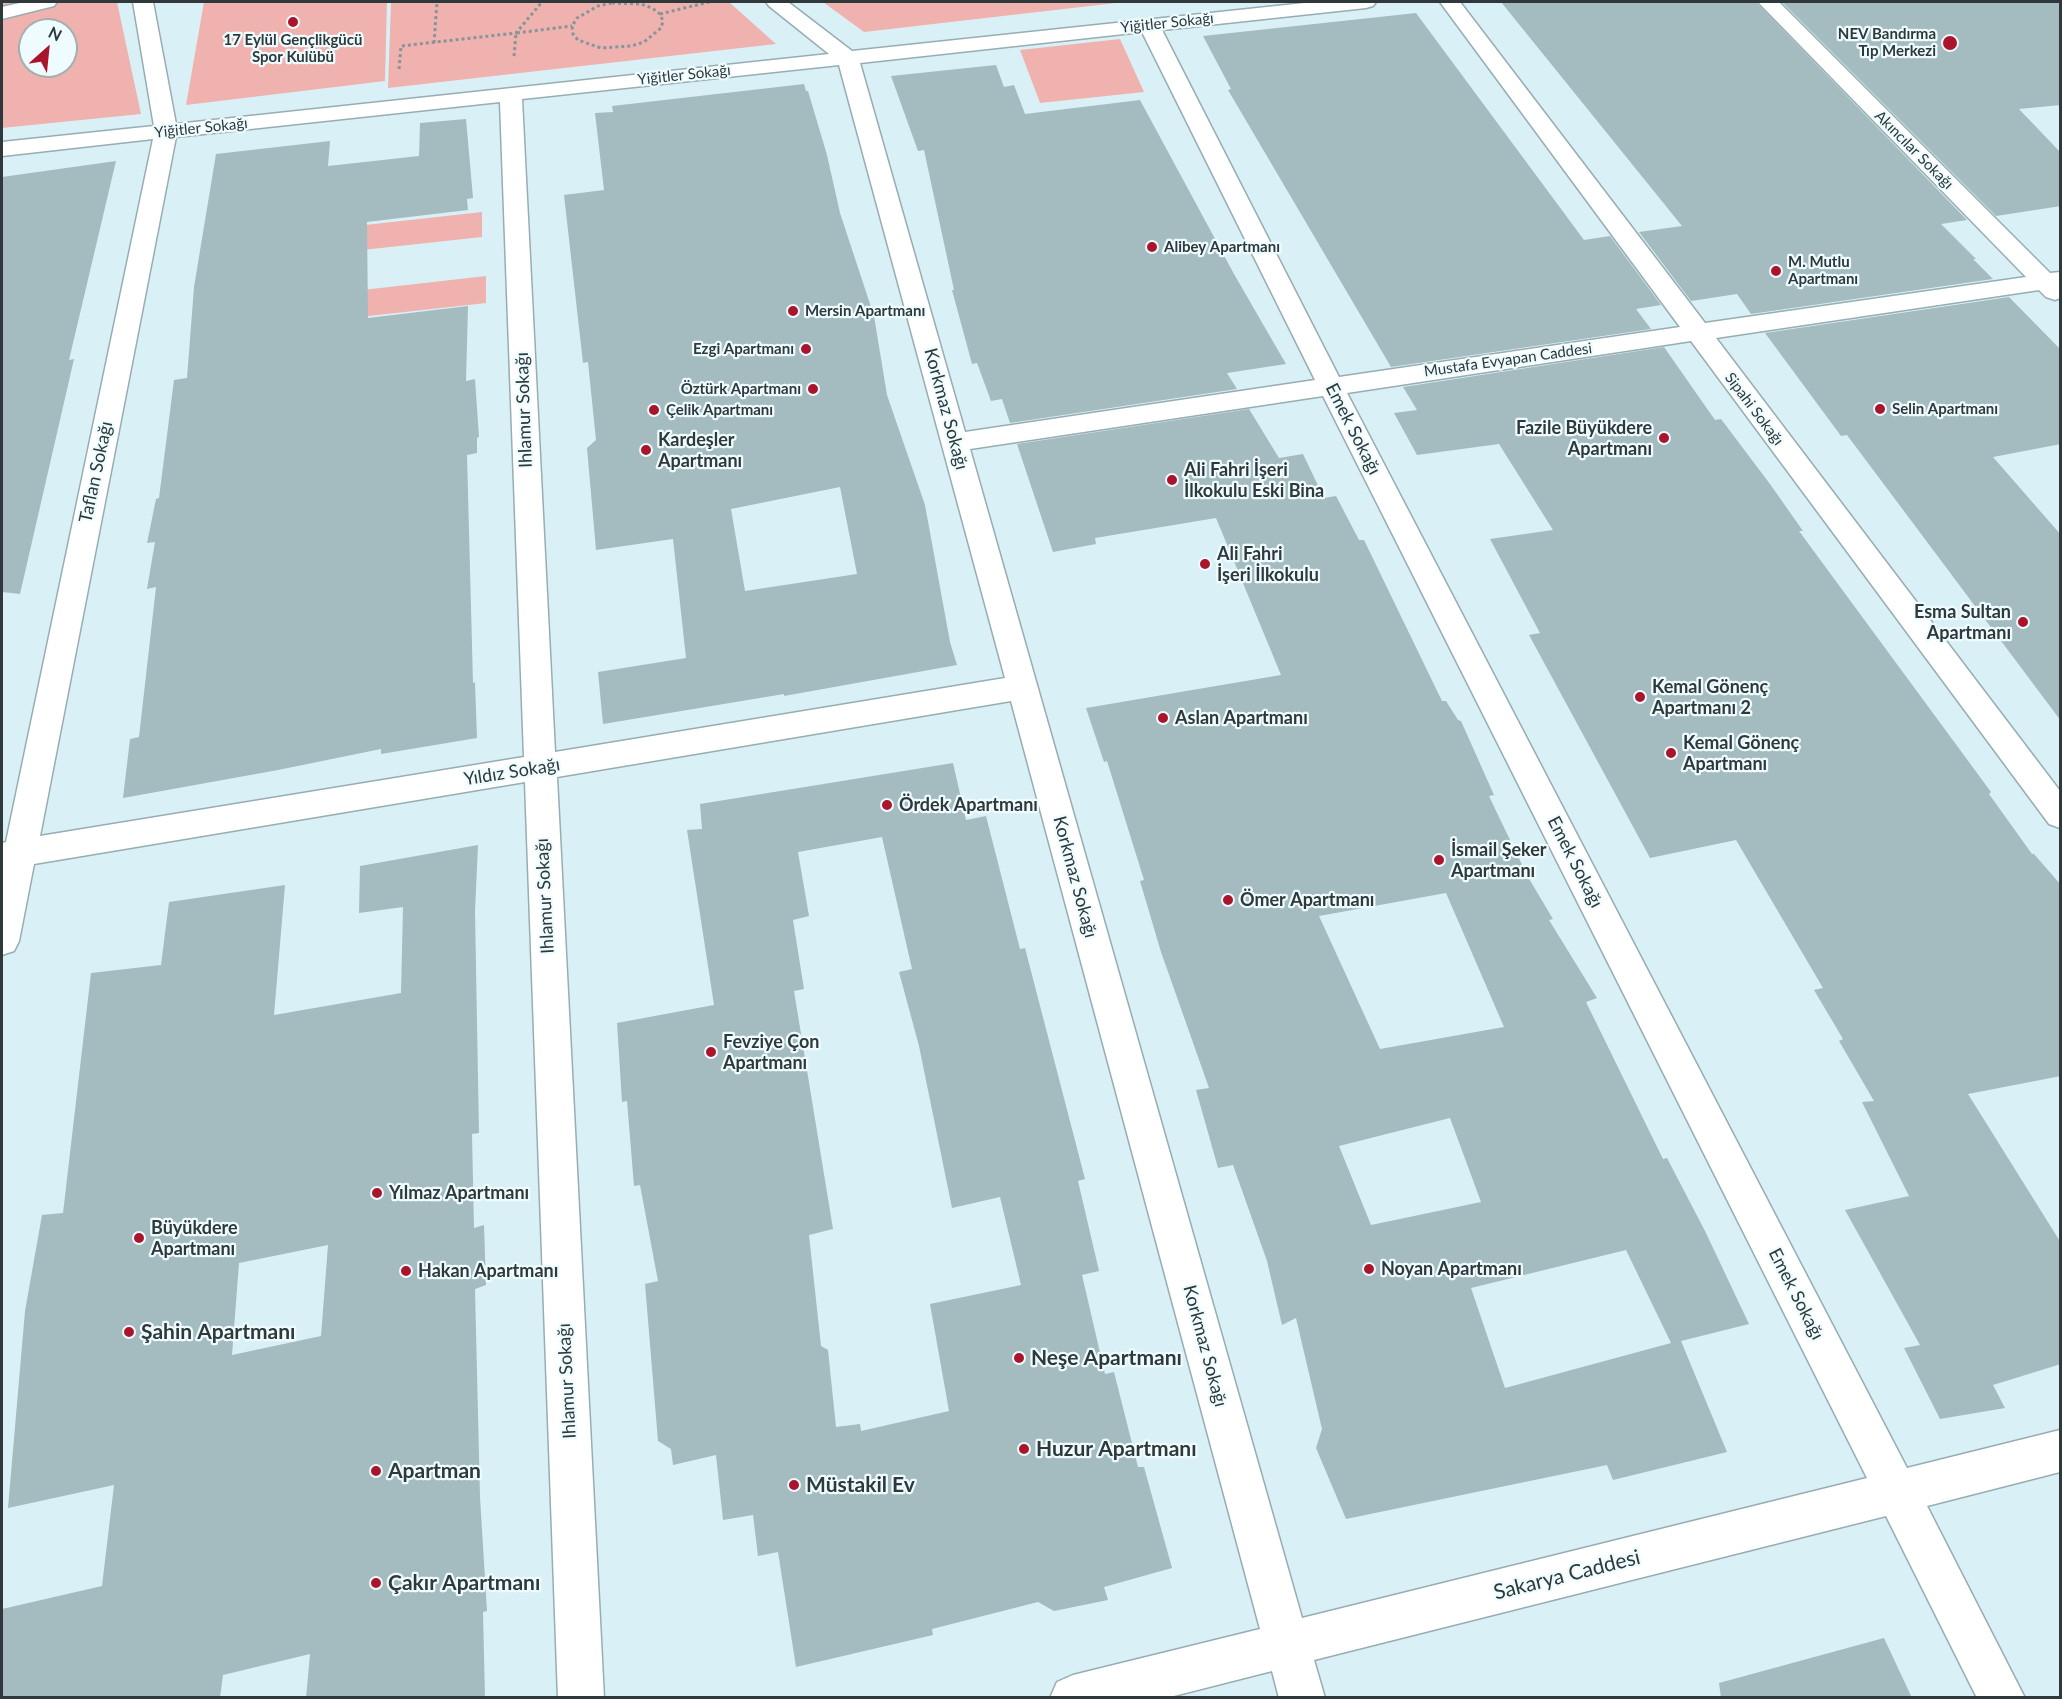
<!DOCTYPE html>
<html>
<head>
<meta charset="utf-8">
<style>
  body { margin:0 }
  #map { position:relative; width:2062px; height:1699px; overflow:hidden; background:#d9f1f6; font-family:Lato,sans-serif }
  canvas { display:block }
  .frame { position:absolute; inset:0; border:3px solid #2f383a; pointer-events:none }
  .north { position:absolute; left:18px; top:18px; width:60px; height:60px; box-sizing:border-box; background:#eefcff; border:2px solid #a2aeb0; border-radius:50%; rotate:27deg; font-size:16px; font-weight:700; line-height:24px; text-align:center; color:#2f383a }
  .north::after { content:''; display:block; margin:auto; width:21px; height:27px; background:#ab152b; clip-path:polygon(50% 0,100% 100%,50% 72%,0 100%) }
</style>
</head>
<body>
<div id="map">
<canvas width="2062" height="1699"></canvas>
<div class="frame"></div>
<div class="north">N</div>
</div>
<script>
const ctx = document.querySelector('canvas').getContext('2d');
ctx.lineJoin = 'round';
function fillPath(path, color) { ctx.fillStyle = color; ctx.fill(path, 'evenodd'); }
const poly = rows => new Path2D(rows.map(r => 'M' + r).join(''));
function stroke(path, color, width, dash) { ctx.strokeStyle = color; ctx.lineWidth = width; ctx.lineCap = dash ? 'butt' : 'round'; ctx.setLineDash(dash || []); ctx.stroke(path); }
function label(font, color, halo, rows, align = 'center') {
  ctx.font = font + ' Lato,sans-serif'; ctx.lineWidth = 4.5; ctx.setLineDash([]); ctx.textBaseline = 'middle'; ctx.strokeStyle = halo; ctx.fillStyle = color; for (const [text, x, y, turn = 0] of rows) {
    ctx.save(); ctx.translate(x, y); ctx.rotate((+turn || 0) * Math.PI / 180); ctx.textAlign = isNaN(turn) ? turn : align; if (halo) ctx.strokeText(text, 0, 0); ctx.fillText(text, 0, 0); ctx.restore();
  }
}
fillPath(poly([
  [2,2,117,2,141,114,2,128],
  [30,30,66,30,66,66,30,66],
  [204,2,387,2,385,81,186,105],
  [391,2,729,2,776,44,388,88],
  [823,2,1115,2,1116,3,864,32],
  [1120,39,1144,92,1040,103,1020,50],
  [482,212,482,237,335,253,338,228],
  [486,276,486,303,333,320,336,293]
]), '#f0b2af');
fillPath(poly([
  [1501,2,1756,2,1967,220,1941,224,1976,259,1973,259,1993,279,1751,314,1737,294,1691,301,1639,232,1682,226],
  [1782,2,2061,2,2061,105,2019,109,2061,153,2061,206,1996,216],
  [1416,13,1584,240,1610,236,1661,305,1636,309,1651,329,1391,367,1228,90,1231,89,1203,36],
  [996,65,1004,87,1014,85,1025,114,1140,100,1234,274,1286,364,1227,373,1237,389,1010,423,1002,399,991,401,977,363,972,364,952,290,954,290,924,150,918,151,891,76],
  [804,84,806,91,808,91,827,155,840,213,874,316,887,395,925,505,950,642,957,665,784,696,784,694,603,724,598,672,686,658,673,539,596,550,587,448,596,440,588,362,583,363,564,195,604,190,595,113,613,112,612,106],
  [840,487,857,574,745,591,731,509],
  [466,119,473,198,467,199,468,210,367,222,368,318,468,306,466,381,475,379,479,437,477,438,477,453,467,455,473,683,475,682,477,738,381,754,381,749,278,770,123,798,130,739,139,737,156,587,147,589,155,542,147,543,156,499,159,498,174,380,187,378,194,287,216,154,330,141,328,166,419,156,420,123],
  [116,161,69,360,74,359,20,594,2,592,2,177],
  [2009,297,2061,350,2061,444,1993,457,2061,535,2061,721,1847,435,1841,436,1765,333],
  [1664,347,1715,420,1721,419,1770,484,1803,531,1799,531,1991,792,1989,794,2032,854,2034,854,2061,885,2061,1076,1968,1094,2061,1243,2061,1364,1993,1385,2005,1408,1940,1419,1904,1348,1920,1345,1845,1210,1909,1196,1862,1102,1874,1101,1839,1041,1843,1039,1814,990,1823,988,1736,840,1650,858,1529,635,1540,633,1490,539,1553,530,1499,444,1417,455,1394,413,1417,410,1403,387],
  [1249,409,1279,458,1303,454,1324,498,1336,496,1359,540,1364,540,1442,701,1446,701,1458,720,1461,721,1494,795,1489,796,1498,815,1528,877,1553,919,1549,920,1597,998,1586,1002,1663,1159,1667,1158,1705,1231,1749,1324,1681,1341,1727,1452,1613,1480,1607,1465,1346,1519,1316,1448,1322,1429,1296,1318,1282,1325,1267,1261,1233,1165,1218,1168,1196,1090,1209,1088,1161,952,1140,881,1144,880,1107,761,1104,762,1086,708,1281,675,1216,518,1095,538,1096,544,1053,552,1017,444],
  [1446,893,1504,1027,1380,1049,1319,916],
  [1450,1118,1481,1202,1371,1225,1339,1146],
  [1626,1250,1671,1343,1505,1388,1471,1288],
  [953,763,966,820,986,816,1020,949,1025,948,1085,1179,1078,1181,1099,1271,1082,1275,1105,1374,1114,1372,1138,1467,1144,1467,1172,1568,1104,1587,1108,1600,1054,1611,1038,1602,932,1629,933,1635,796,1667,778,1552,758,1556,753,1515,723,1520,716,1455,673,1465,671,1449,658,1441,645,1284,658,1281,640,1185,634,1186,627,1101,622,1102,617,1023,714,1005,687,830,702,829,700,804],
  [882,837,912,969,899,972,919,1046,952,1208,1000,1197,1021,1285,930,1304,949,1411,861,1431,860,1424,836,1427,828,1350,821,1346,809,1235,833,1229,794,991,804,989,793,920,809,916,798,852],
  [478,845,475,911,479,1133,472,1134,474,1228,484,1225,486,1285,475,1289,480,1497,487,1611,483,1612,485,1698,306,1698,310,1654,223,1675,220,1698,2,1698,2,1609,102,1586,114,1485,8,1508,25,1311,42,1215,63,1213,91,973,161,965,169,902,285,885,274,1015,401,993,403,907,359,913,360,866],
  [328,1245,321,1336,232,1355,239,1263],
  [1884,1638,1912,1698,1721,1698,1719,1683]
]), '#a4bbc0');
const minor = poly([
  [24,2,57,2,54,6,2,19,2,7,24,2],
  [133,2,153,2,176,124,829,54,769,6,766,2,788,2,852,51,1314,2,1376,2,1373,6,1366,8,1162,30,1339,377,1680,327,1440,2,1460,2,1705,323,2026,277,1758,2,1779,2,2050,273,2060,272,2060,298,2055,300,2046,297,2039,290,1716,338,2060,791,2060,828,2049,824,1691,341,1347,393,1907,1468,2060,1430,2060,1472,1927,1506,2025,1698,1977,1698,1886,1516,1314,1660,1325,1698,1279,1698,1272,1671,1166,1698,1050,1698,1057,1682,1073,1675,1260,1629,1011,701,557,777,604,1698,558,1698,525,782,34,864,19,941,14,951,2,955,2,843,6,842,153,139,2,156,2,142,154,126,133,2],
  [1142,32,1315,380,965,432,860,63,1142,32],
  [839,65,1005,678,555,752,522,99,839,65],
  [500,102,524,757,40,836,176,137,500,102],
  [1323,396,1867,1478,1302,1618,970,449,1323,396]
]);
stroke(minor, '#97adb2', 3);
stroke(poly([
  [612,3,641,4,652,8,660,14,663,21,661,28,644,42,631,46,601,48,578,40,573,34,572,26,577,18,598,6,612,3],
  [660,14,709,2],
  [434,43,437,2],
  [514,56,516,33,572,26],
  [399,69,401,46,516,33,542,2]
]), '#859599', 3, [3, 3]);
fillPath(minor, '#fff');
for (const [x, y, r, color] of [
  [293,22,6,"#ab152b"],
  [1950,43,8,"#ab152b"],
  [1152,247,6,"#ab152b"],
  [1776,271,6,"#ab152b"],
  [793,311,6,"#ab152b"],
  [806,349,6,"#ab152b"],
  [813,389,6,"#ab152b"],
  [1880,409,6,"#ab152b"],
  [654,410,6,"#ab152b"],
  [1664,438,6,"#ab152b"],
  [646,450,6,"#ab152b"],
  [1172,480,6,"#ab152b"],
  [1205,564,6,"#ab152b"],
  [2023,622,6,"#ab152b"],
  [1640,697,6,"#ab152b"],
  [1163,718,6,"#ab152b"],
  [1671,753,6,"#ab152b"],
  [887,805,6,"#ab152b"],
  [1439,860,6,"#ab152b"],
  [1228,900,6,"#ab152b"],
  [711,1052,6,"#ab152b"],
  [377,1193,6,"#ab152b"],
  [139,1238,6,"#ab152b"],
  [1369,1269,6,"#ab152b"],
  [406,1271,6,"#ab152b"],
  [129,1332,6,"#ab152b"],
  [1019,1358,6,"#ab152b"],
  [1024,1449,6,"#ab152b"],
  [376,1471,6,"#ab152b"],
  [794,1485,6,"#ab152b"],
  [376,1583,6,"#ab152b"]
]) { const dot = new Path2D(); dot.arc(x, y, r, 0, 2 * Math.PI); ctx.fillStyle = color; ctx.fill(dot); stroke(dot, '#eefcff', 2); }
label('15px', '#2f383a', '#eefcff', [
  ["Yiğitler Sokağı",1167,23,-6],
  ["Yiğitler Sokağı",684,75,-6],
  ["Yiğitler Sokağı",201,128,-6],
  ["Akıncılar Sokağı",1914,150,45],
  ["Mustafa Evyapan Caddesi",1508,360,-8],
  ["Sipahi Sokağı",1754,409,53]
]);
label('bold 15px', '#2f383a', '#eefcff', [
  ["NEV Bandırma",1936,34,"right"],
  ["Tıp Merkezi",1936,51,"right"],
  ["17 Eylül Gençlikgücü",293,40,"center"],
  ["Spor Kulübü",293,57,"center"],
  ["Alibey Apartmanı",1164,247],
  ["M. Mutlu",1788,262],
  ["Apartmanı",1788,279],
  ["Mersin Apartmanı",805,311],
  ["Ezgi Apartmanı",794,349,"right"],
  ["Öztürk Apartmanı",801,389,"right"],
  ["Selin Apartmanı",1892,409],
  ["Çelik Apartmanı",666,410]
], 'left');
label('18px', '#2f383a', '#eefcff', [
  ["Korkmaz Sokağı",946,409,75],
  ["Ihlamur Sokağı",524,410,-92],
  ["Emek Sokağı",1353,429,63],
  ["Taflan Sokağı",96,472,-78],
  ["Yıldız Sokağı",512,772,-9],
  ["Emek Sokağı",1575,862,63],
  ["Korkmaz Sokağı",1075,877,75],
  ["Ihlamur Sokağı",545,896,-93],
  ["Emek Sokağı",1796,1294,63],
  ["Korkmaz Sokağı",1205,1346,75],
  ["Ihlamur Sokağı",567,1381,-93]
]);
label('bold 18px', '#2f383a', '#eefcff', [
  ["Fazile Büyükdere",1652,428,"right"],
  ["Apartmanı",1652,449,"right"],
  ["Kardeşler",658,440],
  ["Apartmanı",658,461],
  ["Ali Fahri İşeri",1184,470],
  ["İlkokulu Eski Bina",1184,491],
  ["Ali Fahri",1217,554],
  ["İşeri İlkokulu",1217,575],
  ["Esma Sultan",2011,612,"right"],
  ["Apartmanı",2011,633,"right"],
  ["Kemal Gönenç",1652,687],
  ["Apartmanı 2",1652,708],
  ["Aslan Apartmanı",1175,718],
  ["Kemal Gönenç",1683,743],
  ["Apartmanı",1683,764],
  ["Ördek Apartmanı",899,805],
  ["İsmail Şeker",1451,850],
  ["Apartmanı",1451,871],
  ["Ömer Apartmanı",1240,900],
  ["Fevziye Çon",723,1042],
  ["Apartmanı",723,1063],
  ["Yılmaz Apartmanı",389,1193],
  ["Büyükdere",151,1228],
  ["Apartmanı",151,1249],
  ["Noyan Apartmanı",1381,1269],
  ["Hakan Apartmanı",418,1271]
], 'left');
label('bold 21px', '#2f383a', '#eefcff', [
  ["Şahin Apartmanı",141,1332],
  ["Neşe Apartmanı",1031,1358],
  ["Huzur Apartmanı",1036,1449],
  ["Apartman",388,1471],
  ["Müstakil Ev",806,1485],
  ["Çakır Apartmanı",388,1583]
], 'left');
label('21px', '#2f383a', '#eefcff', [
  ["Sakarya Caddesi",1567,1575,-14]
]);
</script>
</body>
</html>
